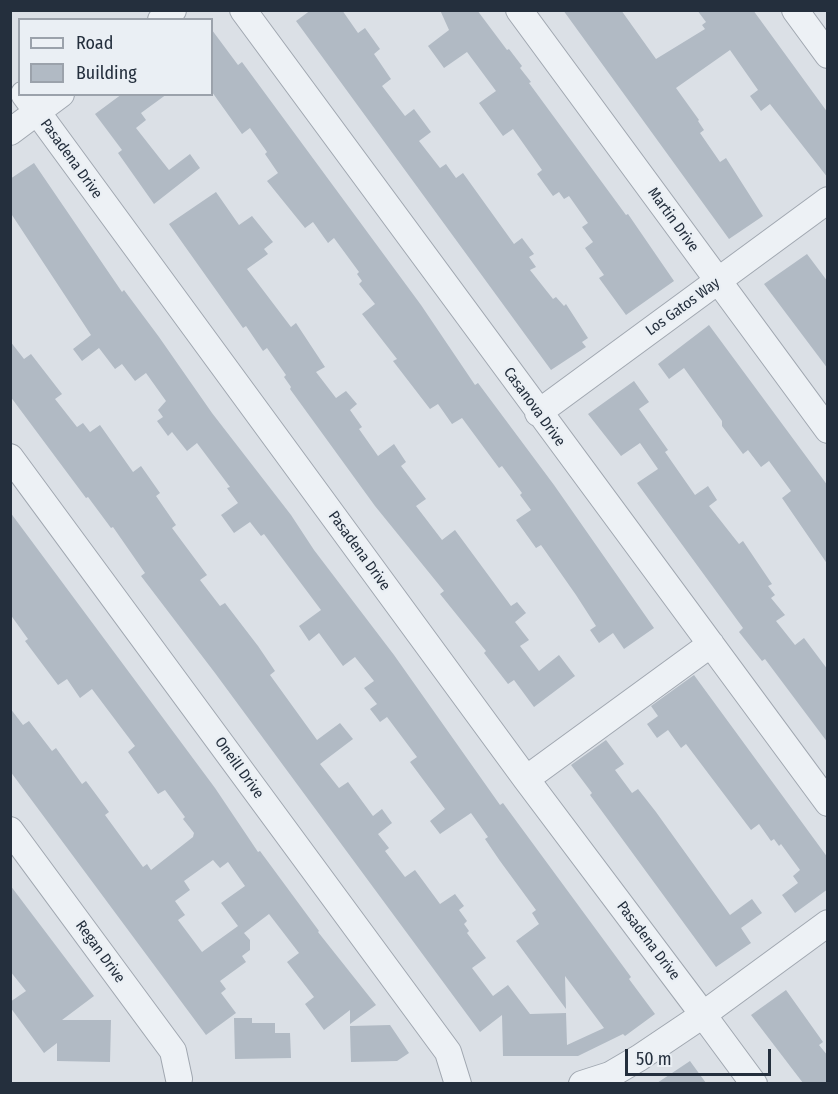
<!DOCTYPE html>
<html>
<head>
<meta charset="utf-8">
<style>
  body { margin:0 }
  #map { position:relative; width:838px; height:1094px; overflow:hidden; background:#dbe0e6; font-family:"Fira Sans Condensed",sans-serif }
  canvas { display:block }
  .frame { position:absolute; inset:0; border:12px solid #242f3d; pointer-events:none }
  .legend { position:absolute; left:18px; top:18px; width:195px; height:78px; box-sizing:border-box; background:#eaeff4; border:2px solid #9ba2ab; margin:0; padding:8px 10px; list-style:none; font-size:18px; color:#242f3d }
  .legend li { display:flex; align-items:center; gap:12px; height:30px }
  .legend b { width:30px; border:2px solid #9ba2ab }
  .scale { position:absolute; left:625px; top:1049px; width:146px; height:27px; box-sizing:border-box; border:3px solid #242f3d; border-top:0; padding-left:8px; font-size:18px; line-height:21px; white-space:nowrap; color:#242f3d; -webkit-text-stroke:4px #eaeff4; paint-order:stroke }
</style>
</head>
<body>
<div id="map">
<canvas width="838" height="1094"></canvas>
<div class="frame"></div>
<ul class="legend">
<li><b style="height:8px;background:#edf1f5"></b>Road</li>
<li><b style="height:16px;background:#b1bac4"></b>Building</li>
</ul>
<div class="scale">50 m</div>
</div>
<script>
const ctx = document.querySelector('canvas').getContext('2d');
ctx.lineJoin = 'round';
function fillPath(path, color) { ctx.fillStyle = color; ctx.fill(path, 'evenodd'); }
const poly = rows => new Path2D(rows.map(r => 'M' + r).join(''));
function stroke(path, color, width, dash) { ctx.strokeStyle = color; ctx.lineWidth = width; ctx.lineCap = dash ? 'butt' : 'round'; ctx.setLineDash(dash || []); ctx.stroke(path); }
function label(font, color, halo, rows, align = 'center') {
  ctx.font = font + ' "Fira Sans Condensed",sans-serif'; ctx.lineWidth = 4.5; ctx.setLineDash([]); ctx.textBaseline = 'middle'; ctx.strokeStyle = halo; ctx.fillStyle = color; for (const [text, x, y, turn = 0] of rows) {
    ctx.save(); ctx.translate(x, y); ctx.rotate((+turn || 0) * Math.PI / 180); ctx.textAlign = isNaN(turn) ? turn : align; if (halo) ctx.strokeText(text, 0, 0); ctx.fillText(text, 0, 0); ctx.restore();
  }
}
fillPath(poly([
  [311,10,342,10,358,33,365,28,380,49,374,54,391,79,382,86,405,116,414,109,431,132,419,141,440,168,446,164,456,178,463,173,514,244,522,238,534,254,529,257,536,267,530,270,553,299,556,297,564,306,566,304,588,338,582,342,586,347,551,370,296,21],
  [440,10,477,10,507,50,509,49,522,66,520,68,531,82,529,83,626,215,628,214,674,281,626,315,599,278,604,275,585,248,593,242,582,227,588,223,569,196,564,199,559,192,553,196,537,174,542,170,513,129,503,136,479,103,496,91,467,52,444,68,428,46,449,30],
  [563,10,621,10,656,59,705,29,702,25,706,22,697,10,753,10,828,113,828,178,770,104,761,111,750,96,758,90,730,50,676,88,699,120,698,121,704,130,700,133,720,162,726,158,763,216,729,239],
  [212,30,238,65,242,62,421,305,475,385,478,383,554,485,654,628,624,649,613,633,599,643,590,630,596,626,576,595,541,545,536,548,516,520,531,510,520,495,522,493,502,466,499,468,462,418,452,424,438,404,430,409,393,361,397,359,362,314,375,304,359,284,362,281,357,274,359,272,334,238,328,243,313,222,305,228,267,181,278,173,265,154,267,152,250,128,242,134,212,92],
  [122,94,167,94,141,113,146,120,136,128,169,170,190,154,200,168,154,204,118,153,122,150,95,114],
  [34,163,122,292,124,290,159,337,212,413,291,515,314,550,394,655,500,805,503,803,631,977,629,979,655,1014,625,1036,623,1034,578,1056,503,1056,502,1015,480,1032,215,673,141,576,145,573,113,527,111,528,88,497,86,498,10,396,10,341,24,359,31,354,62,394,55,399,77,427,83,423,90,432,100,425,133,472,141,466,160,493,156,496,176,525,172,528,207,575,200,580,220,606,225,603,258,646,275,671,270,675,317,740,340,723,353,739,320,764,339,788,348,782,373,816,382,809,392,823,378,834,389,848,385,851,405,877,415,870,440,904,455,894,464,906,459,910,467,921,464,924,469,931,467,933,486,958,472,968,493,996,508,985,530,1014,566,1013,567,1045,604,1028,565,976,566,1009,516,941,539,924,532,913,536,910,500,861,485,839,488,837,471,813,440,834,430,821,445,809,410,762,417,757,387,717,380,722,370,709,377,704,364,688,374,681,355,657,343,666,319,633,309,641,299,626,321,610,264,534,261,536,250,522,234,533,221,515,238,503,227,488,230,487,197,443,187,451,172,432,168,436,157,421,163,417,158,410,166,401,146,373,135,381,122,364,115,369,99,348,82,361,73,349,91,335,10,212,10,179],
  [216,192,239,225,252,216,273,242,264,249,268,254,247,269,291,327,296,323,325,367,316,372,336,398,346,391,357,404,350,410,362,427,359,429,378,456,394,444,406,462,401,466,426,499,416,506,442,540,455,530,511,606,517,602,526,613,515,622,529,640,520,646,539,671,559,655,575,676,534,707,514,680,508,684,484,653,486,651,440,594,444,591,375,506,290,389,291,387,284,377,286,375,267,348,263,351,246,326,243,328,169,224],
  [807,254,828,282,828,369,764,284],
  [709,325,828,486,828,565,782,498,791,491,769,461,761,467,748,450,743,454,722,426,722,421,684,368,669,379,658,364],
  [634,381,649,402,639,409,668,450,665,452,695,495,708,486,717,500,709,506,739,544,743,541,772,584,768,586,775,595,771,598,785,615,776,621,795,645,804,638,828,670,828,743,765,659,762,661,739,632,743,628,637,483,658,469,640,443,621,456,588,414],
  [10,512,215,788,258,852,260,851,319,931,318,932,376,1005,350,1024,350,1010,324,1030,305,1004,314,997,287,962,299,953,269,914,244,933,250,940,250,950,242,956,246,962,220,981,226,989,221,993,236,1013,206,1035,10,771,10,708,23,725,29,721,52,751,56,748,82,784,86,781,109,812,105,815,143,867,147,864,151,870,193,837,194,833,183,819,185,817,165,790,158,794,128,752,135,746,92,689,80,698,67,679,58,685,25,641,28,639,10,614],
  [213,860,220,868,228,862,245,886,221,903,238,926,202,952,178,920,185,915,175,901,190,890,184,881],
  [694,675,828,858,828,889,795,913,782,895,798,883,793,876,800,870,781,844,779,846,774,839,771,841,759,824,751,830,686,744,681,748,668,730,657,738,647,724,658,716,651,706],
  [606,740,624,764,615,770,632,793,638,789,656,812,730,915,752,899,762,913,741,928,751,943,716,967,590,795,592,793,571,765],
  [10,885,94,996,62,1020,111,1020,110,1062,57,1061,57,1043,44,1053,10,1007,10,1002,26,991,10,971],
  [786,990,823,1042,819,1045,828,1056,828,1083,803,1083,751,1015],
  [234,1018,252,1018,252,1023,275,1023,275,1033,290,1033,291,1058,235,1059],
  [390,1025,409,1053,397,1061,351,1062,350,1026],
  [690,1061,706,1083,657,1083]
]), '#b1bac4');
const minor = poly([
  [243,10,828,803],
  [519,10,828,430],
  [795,10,828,55],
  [161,20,173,10],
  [24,94,526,779,696,1005],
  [10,132,61,94],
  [538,413,828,200],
  [10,457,448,1052,458,1084],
  [526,779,711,644],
  [10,830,173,1051,179,1079],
  [712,1008,828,923],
  [709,1023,754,1084],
  [582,1084,610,1075,639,1058,694,1021]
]);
stroke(minor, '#a0a7b0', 28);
stroke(minor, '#edf1f5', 26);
label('15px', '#242f3d', '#eaeff4', [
  ["Pasadena Drive",71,159,54],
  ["Martin Drive",673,220,54],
  ["Los Gatos Way",683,307,-36],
  ["Casanova Drive",534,407,54],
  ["Pasadena Drive",359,551,54],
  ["Oneill Drive",239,768,54],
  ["Pasadena Drive",648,941,53],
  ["Regan Drive",100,952,54]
]);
</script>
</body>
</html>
